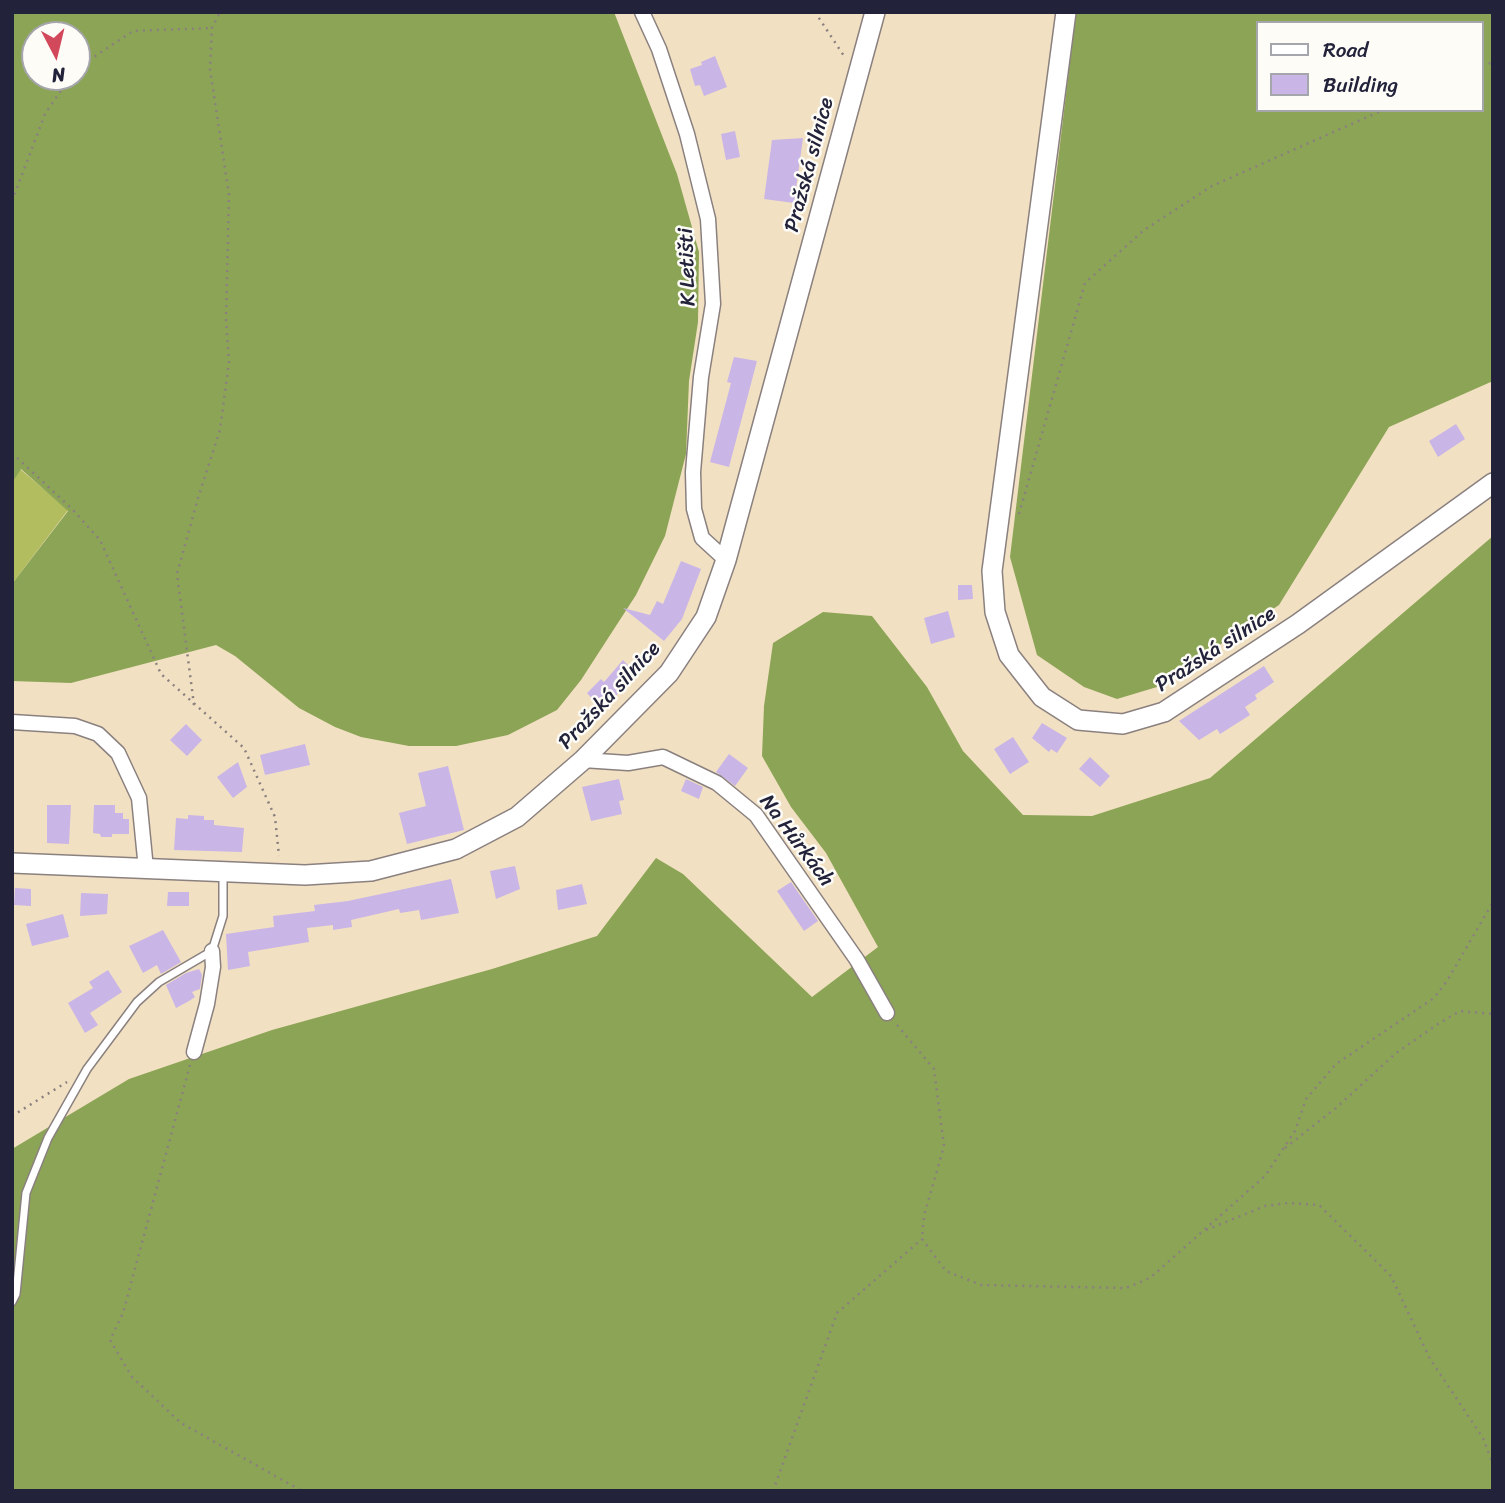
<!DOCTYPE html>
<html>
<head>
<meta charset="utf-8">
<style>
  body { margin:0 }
  #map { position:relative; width:1505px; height:1503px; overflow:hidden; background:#f2e0c3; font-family:Sriracha,sans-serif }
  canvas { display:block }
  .frame { position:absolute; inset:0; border:14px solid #22223b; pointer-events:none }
  .legend { position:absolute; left:1256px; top:21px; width:228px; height:91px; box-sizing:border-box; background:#fdfcf7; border:2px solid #a5a5ac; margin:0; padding:9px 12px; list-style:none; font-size:21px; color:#22223b }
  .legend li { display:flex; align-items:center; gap:14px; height:35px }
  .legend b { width:35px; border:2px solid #a5a5ac }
  .north { position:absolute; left:21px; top:21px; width:70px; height:70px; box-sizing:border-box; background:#fdfcf7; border:2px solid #a5a5ac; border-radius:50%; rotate:173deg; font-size:19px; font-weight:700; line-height:28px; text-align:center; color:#22223b }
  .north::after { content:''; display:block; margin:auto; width:24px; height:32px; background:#d1495b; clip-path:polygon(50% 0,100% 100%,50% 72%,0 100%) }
</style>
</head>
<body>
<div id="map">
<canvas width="1505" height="1503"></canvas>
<div class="frame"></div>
<ul class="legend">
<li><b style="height:9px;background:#fff"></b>Road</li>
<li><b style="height:19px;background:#c9b5e6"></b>Building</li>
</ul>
<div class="north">N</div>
</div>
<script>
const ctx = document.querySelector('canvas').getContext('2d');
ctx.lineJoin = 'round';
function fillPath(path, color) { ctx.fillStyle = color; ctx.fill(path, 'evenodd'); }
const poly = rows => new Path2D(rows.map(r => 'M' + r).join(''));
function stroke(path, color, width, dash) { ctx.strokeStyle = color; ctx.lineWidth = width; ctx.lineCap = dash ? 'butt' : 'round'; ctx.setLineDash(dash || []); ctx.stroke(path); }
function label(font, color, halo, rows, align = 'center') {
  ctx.font = font + ' Sriracha,sans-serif'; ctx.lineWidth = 5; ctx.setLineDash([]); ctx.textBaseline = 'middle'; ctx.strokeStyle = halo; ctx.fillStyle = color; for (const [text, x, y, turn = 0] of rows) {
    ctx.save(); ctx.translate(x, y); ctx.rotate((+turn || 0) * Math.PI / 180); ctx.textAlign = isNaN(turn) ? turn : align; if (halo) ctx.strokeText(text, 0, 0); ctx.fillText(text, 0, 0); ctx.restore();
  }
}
fillPath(poly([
  [20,469,68,510,12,584,12,483]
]), '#b1bd5e');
fillPath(poly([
  [12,12,614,12,677,174,699,252,698,322,689,381,686,454,665,536,636,595,581,680,557,710,508,735,456,746,409,746,361,737,335,727,299,708,235,656,216,645,71,683,12,681,12,584,68,511,21,469,12,483],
  [35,35,77,35,77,77,35,77],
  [1076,12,1493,12,1493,381,1389,427,1279,605,1157,687,1117,699,1084,687,1037,655,1010,557],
  [1258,23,1482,23,1482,110,1258,110],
  [1493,536,1493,1491,12,1491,12,1149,129,1079,272,1030,492,969,597,936,656,858,683,874,812,997,878,947,826,853,791,807,762,756,764,706,773,643,823,612,872,616,927,687,963,751,1023,815,1092,816,1210,778]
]), '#8ca455');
fillPath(poly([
  [715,56,727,87,704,96,700,85,695,86,690,69,702,65,701,62],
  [735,131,740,157,726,160,721,134],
  [803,138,794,203,764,199,772,140],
  [734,357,757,361,729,467,710,462,731,383,727,382],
  [1456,424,1465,439,1438,457,1429,441],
  [681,561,701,569,682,619,664,641,623,608,650,615,657,601,663,604],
  [958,585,972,585,973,599,958,600],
  [948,611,955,637,931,644,924,618],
  [623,660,637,674,602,710,587,693,601,679,604,682],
  [1264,666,1274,682,1255,695,1257,699,1245,707,1250,715,1220,734,1217,729,1199,740,1179,721],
  [1042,723,1067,738,1057,753,1051,749,1049,752,1032,738],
  [186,724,202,740,187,756,170,740],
  [1013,737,1029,762,1010,774,994,749],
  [305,744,310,765,265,775,260,755],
  [729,754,748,768,735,786,716,772],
  [1090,757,1110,776,1100,787,1079,769],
  [238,762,247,787,233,798,217,777],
  [448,766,464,830,407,844,399,813,426,806,418,773],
  [619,779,624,800,619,801,622,814,591,821,582,787],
  [686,779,703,787,699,799,681,791],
  [47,805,71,805,69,844,47,843],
  [94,805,115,805,115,813,123,813,123,819,129,819,129,834,112,834,112,837,101,837,100,834,93,833],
  [188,815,204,816,204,820,214,820,214,825,244,828,242,852,174,850,176,818,188,819],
  [515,866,520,889,496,899,490,871],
  [451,879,459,913,421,920,419,910,400,913,399,909,351,920,352,927,333,930,333,925,307,928,309,942,248,952,250,966,228,970,226,934,274,927,273,916,315,911,314,905,348,901],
  [791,882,818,921,804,931,777,891],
  [582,884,587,904,558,910,556,890],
  [15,888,31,889,31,906,14,905],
  [168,892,189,892,189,906,167,906],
  [81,893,108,894,107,914,80,916],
  [63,914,69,937,32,946,26,924],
  [163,930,181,962,161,974,157,965,143,973,129,946],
  [199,969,202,975,200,989,192,992,195,997,189,1001,176,1008,166,985,186,973],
  [108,970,122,992,90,1013,98,1025,85,1033,68,1003,93,988,89,982]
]), '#c9b5e6');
const lane = poly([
  [12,1302,16,1294,26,1193,48,1138,87,1069,137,1002,159,982,212,951,223,916,223,875]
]);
const street = poly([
  [642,12,659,49,687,134,708,219,713,304,701,377,693,472,694,509,702,538,726,560],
  [12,722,75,726,98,734,118,753,139,798,146,869],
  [583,760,628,763,663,757,717,783,756,815,857,960,887,1013],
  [194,1052,207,1004,213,967,212,951]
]);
const secondary = poly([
  [1066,12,992,571,995,612,1009,655,1042,697,1078,720,1123,724,1164,712,1298,624,1493,483],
  [12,863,305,875,371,871,456,849,517,817,583,760,669,673,706,617,726,560,875,12]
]);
stroke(lane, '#8a817f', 10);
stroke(street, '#8a817f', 17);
stroke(secondary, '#8a817f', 22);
stroke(poly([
  [815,12,844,56],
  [1482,66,1493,62],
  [77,68,133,31,212,28],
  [12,201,45,114,70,77],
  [12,453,72,509,100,540,161,674,244,748,275,817,279,856],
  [1019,514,1085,283,1144,230,1212,186,1383,110],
  [194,705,177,574,198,498,220,430,229,362,226,319,229,195,210,69,212,28,220,12],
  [897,1025,934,1069,944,1146,924,1216,922,1239,946,1271,981,1285,1126,1288,1150,1278,1265,1176,1295,1131,1306,1099,1336,1064,1434,998,1447,981,1493,902],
  [190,1065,123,1313,110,1340,132,1377,181,1423,302,1491],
  [12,1116,67,1082],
  [1285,1148,1336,1108,1396,1053,1438,1024,1460,1011,1493,1014],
  [1206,1230,1265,1206,1288,1203,1319,1205,1391,1276,1430,1359,1483,1438,1493,1464],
  [773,1491,837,1313,922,1239]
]), '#8a817f', 2.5, [2, 5]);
stroke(lane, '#fff', 7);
stroke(street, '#fff', 14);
stroke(secondary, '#fff', 19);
label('21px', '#22223b', '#fdfcf7', [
  ["Pražská silnice",810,165,-75],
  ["K Letišti",688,267,-92],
  ["Pražská silnice",1216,650,-33],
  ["Pražská silnice",610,696,-47],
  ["Na Hůrkách",796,841,53]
]);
</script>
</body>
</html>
